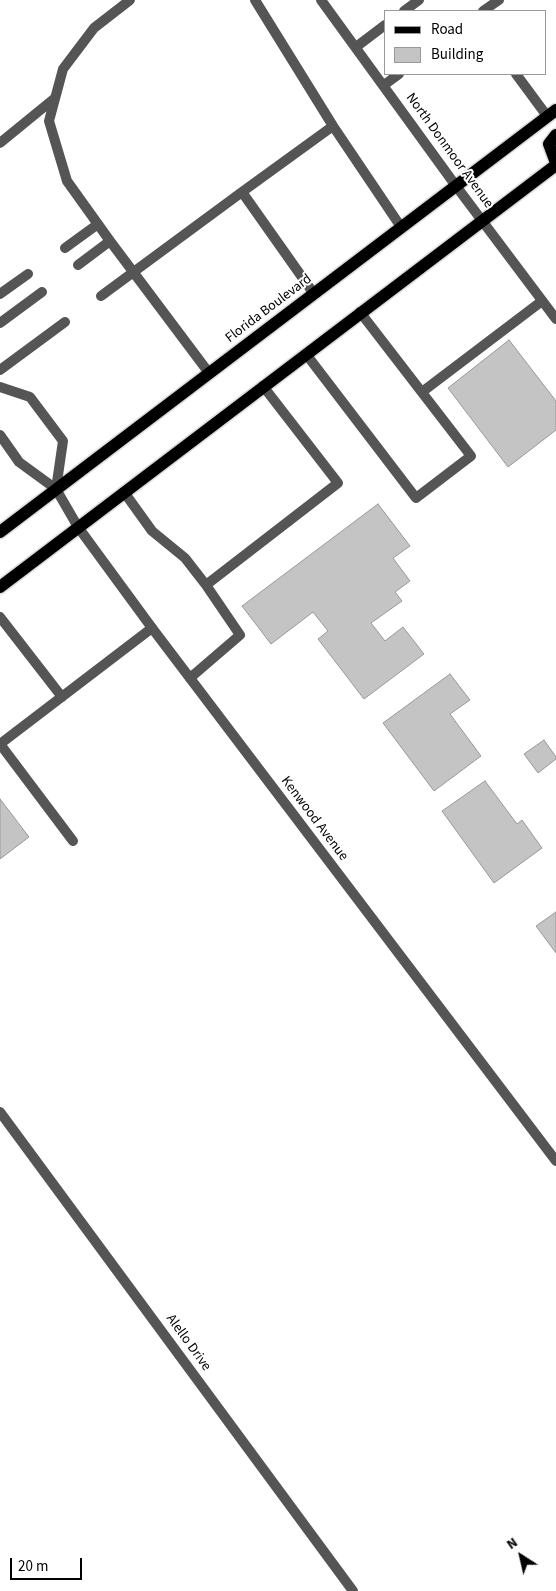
<!DOCTYPE html>
<html>
<head>
<meta charset="utf-8">
<style>
  body { margin:0 }
  #map { position:relative; width:556px; height:1591px; overflow:hidden; background:#fff; font-family:"Source Sans 3",sans-serif }
  canvas { display:block }
  .legend { position:absolute; left:384px; top:10px; width:162px; height:65px; box-sizing:border-box; background:#fff; border:1px solid #999; margin:0; padding:6px 9px; list-style:none; font-size:15px; color:#000 }
  .legend li { display:flex; align-items:center; gap:10px; height:25px }
  .legend b { width:25px; border:1px solid #999 }
  .north { position:absolute; left:496px; top:1531px; width:50px; height:50px; -webkit-text-stroke:4px #fff; paint-order:stroke; rotate:325deg; font-size:14px; font-weight:700; line-height:20px; text-align:center; color:#000 }
  .north::after { content:''; display:block; margin:auto; width:18px; height:22px; background:#000; clip-path:polygon(50% 0,100% 100%,50% 72%,0 100%) }
  .scale { position:absolute; left:10px; top:1558px; width:72px; height:22px; box-sizing:border-box; border:2px solid #000; border-top:0; padding-left:6px; font-size:15px; line-height:18px; white-space:nowrap; color:#000; -webkit-text-stroke:4px #fff; paint-order:stroke }
</style>
</head>
<body>
<div id="map">
<canvas width="556" height="1591"></canvas>
<ul class="legend">
<li><b style="height:6px;background:#000"></b>Road</li>
<li><b style="height:14px;background:#c4c4c4"></b>Building</li>
</ul>
<div class="north">N</div>
<div class="scale">20 m</div>
</div>
<script>
const ctx = document.querySelector('canvas').getContext('2d');
ctx.lineJoin = 'round';
function fillPath(path, color) { ctx.fillStyle = color; ctx.fill(path, 'evenodd'); }
const poly = rows => new Path2D(rows.map(r => 'M' + r).join(''));
function stroke(path, color, width, dash) { ctx.strokeStyle = color; ctx.lineWidth = width; ctx.lineCap = dash ? 'butt' : 'round'; ctx.setLineDash(dash || []); ctx.stroke(path); }
function label(font, color, halo, rows, align = 'center') {
  ctx.font = font + ' "Source Sans 3",sans-serif'; ctx.lineWidth = 4; ctx.setLineDash([]); ctx.textBaseline = 'middle'; ctx.strokeStyle = halo; ctx.fillStyle = color; for (const [text, x, y, turn = 0] of rows) {
    ctx.save(); ctx.translate(x, y); ctx.rotate((+turn || 0) * Math.PI / 180); ctx.textAlign = isNaN(turn) ? turn : align; if (halo) ctx.strokeText(text, 0, 0); ctx.fillText(text, 0, 0); ctx.restore();
  }
}
const building = poly([
  [509,340,556,401,556,430,508,467,448,388,509,340],
  [378,504,410,546,393,558,410,581,395,592,402,601,371,623,385,641,403,627,424,654,364,699,318,639,328,631,313,612,271,644,242,606,378,504],
  [450,674,470,700,450,714,481,756,434,791,383,723,450,674],
  [544,740,556,757,556,759,538,773,524,754,544,740],
  [485,781,517,824,522,820,542,848,494,883,442,811,485,781],
  [0,799,29,837,0,859,0,799],
  [556,912,556,953,536,926,556,912]
]);
fillPath(building, '#c4c4c4');
stroke(building, '#999', 1);
const primary = poly([
  [556,135,549,144,556,163],
  [0,532,556,110],
  [0,587,556,165]
]);
stroke(primary, '#dbdbdb', 15);
stroke(poly([
  [130,0,94,28,63,69,49,121,67,181,110,241,209,373],
  [255,0,333,126,401,227],
  [404,11,419,0],
  [483,11,499,0],
  [356,47,385,25],
  [516,74,547,116],
  [384,85,399,74],
  [0,143,55,98],
  [65,248,98,224],
  [78,265,110,241],
  [0,294,28,274],
  [314,294,242,192,333,126],
  [101,296,242,192],
  [0,323,42,292],
  [306,354,416,498,471,456,360,312],
  [0,370,65,322],
  [0,387,30,397,63,441,56,489,19,462,0,435],
  [422,392,542,301],
  [124,492,152,531,185,558,206,585,338,483,263,386],
  [0,617,62,697],
  [190,678,240,635,206,585],
  [0,744,152,628],
  [0,744,73,841]
]), '#555', 10);
stroke(poly([
  [321,0,456,186,556,319],
  [56,489,78,527,152,628,556,1161],
  [0,1112,353,1591]
]), '#555', 10);
stroke(primary, '#000', 12);
label('14px', '#000', '#fff', [
  ["North Donmoor Avenue",449,151,54],
  ["Florida Boulevard",269,309,-37],
  ["Kenwood Avenue",314,819,53],
  ["Alello Drive",188,1343,54]
]);
</script>
</body>
</html>
